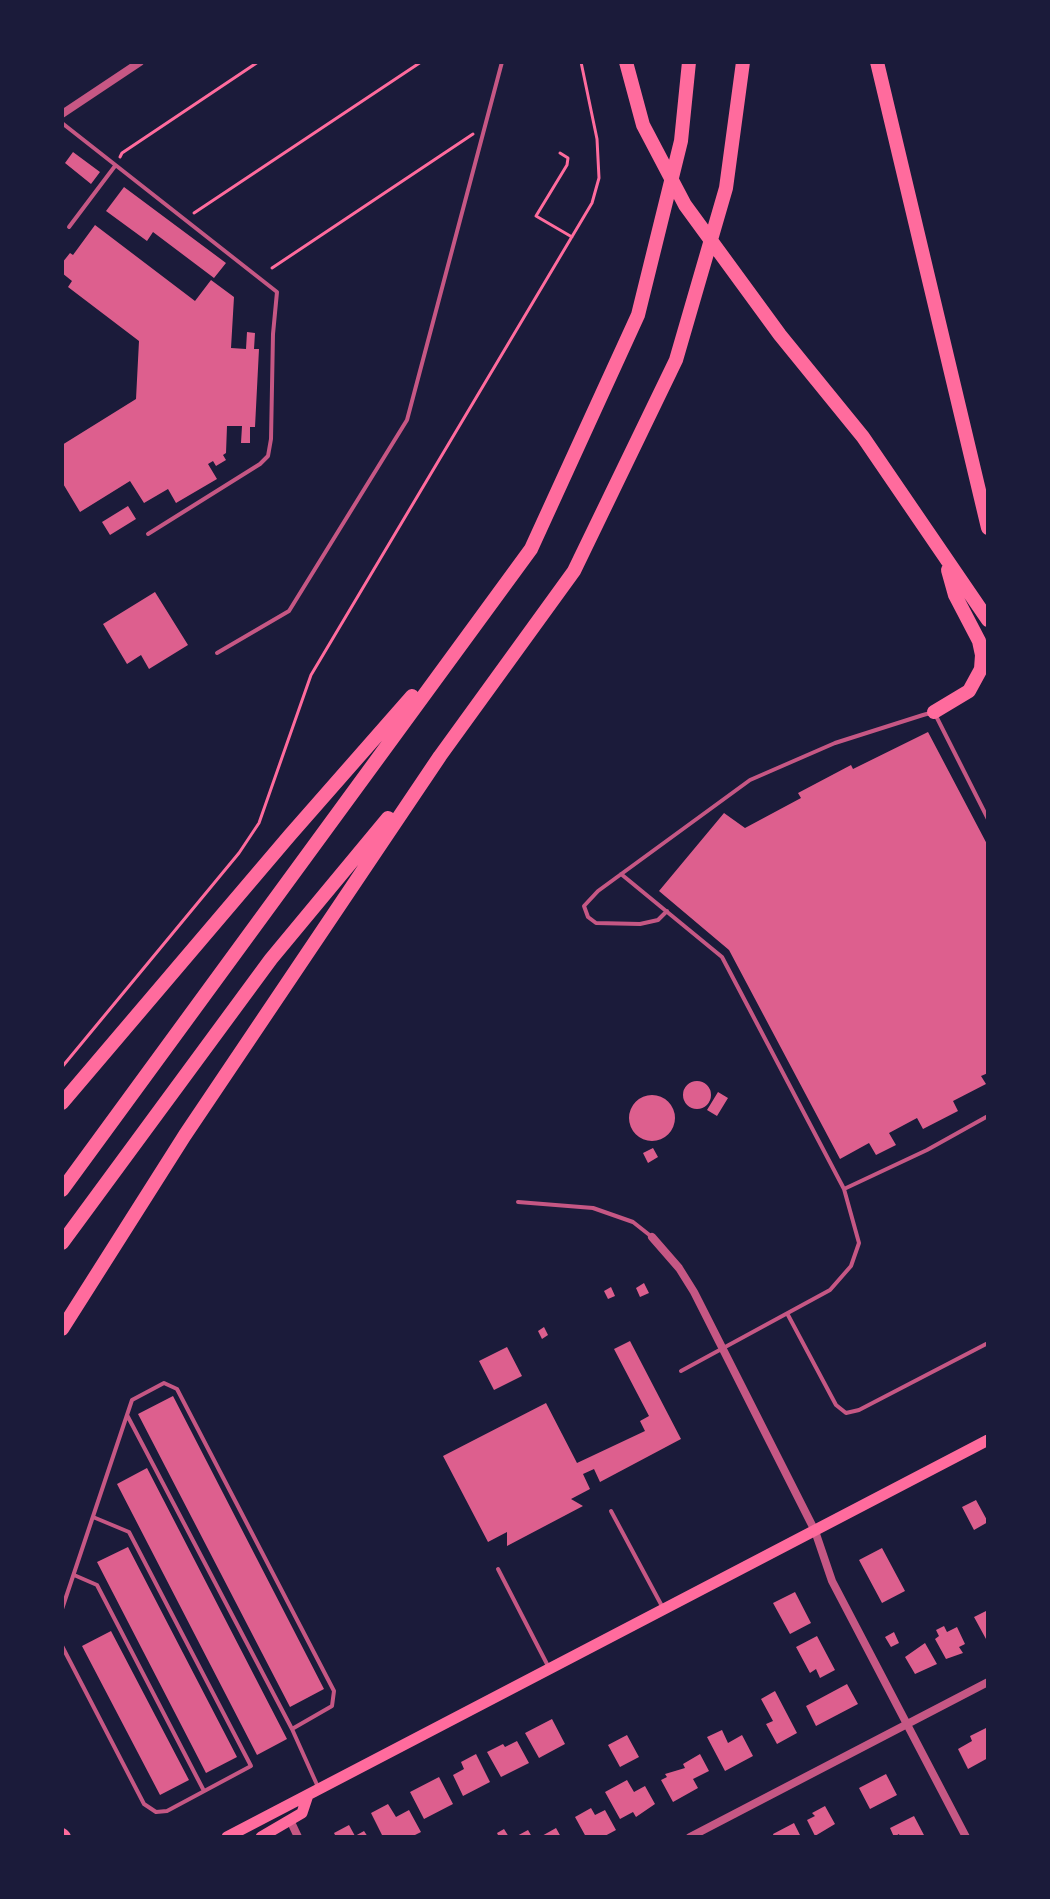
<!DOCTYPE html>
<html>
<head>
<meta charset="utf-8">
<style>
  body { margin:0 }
  #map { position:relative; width:1050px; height:1899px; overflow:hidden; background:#1b1b3a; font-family:"Golos Text",sans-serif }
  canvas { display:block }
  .frame { position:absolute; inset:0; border:64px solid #1b1b3a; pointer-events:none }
</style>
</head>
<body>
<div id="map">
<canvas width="1050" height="1899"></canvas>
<div class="frame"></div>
</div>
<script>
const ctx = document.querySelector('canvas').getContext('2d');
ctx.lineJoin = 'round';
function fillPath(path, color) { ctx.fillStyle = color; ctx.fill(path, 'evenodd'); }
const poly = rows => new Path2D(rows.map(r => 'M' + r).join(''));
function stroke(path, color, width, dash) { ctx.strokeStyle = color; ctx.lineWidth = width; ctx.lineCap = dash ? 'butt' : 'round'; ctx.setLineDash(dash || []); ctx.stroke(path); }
fillPath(poly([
  [73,152,100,172,91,184,65,163],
  [124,187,226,263,214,278,153,232,147,241,106,211],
  [95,225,195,301,211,280,234,297,231,348,246,349,247,332,255,333,254,349,259,349,255,427,250,427,250,443,241,443,242,426,227,426,226,453,223,455,226,460,216,466,213,461,208,464,217,479,176,503,168,489,144,503,130,481,80,512,62,482,62,445,136,399,139,341,68,287,72,281,62,273,62,263,70,253,73,255],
  [128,506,136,519,110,535,102,522],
  [155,592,188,645,149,669,141,655,127,664,103,624],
  [928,732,988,846,988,1073,981,1076,986,1084,953,1101,958,1111,923,1129,917,1118,889,1133,896,1145,876,1155,869,1143,840,1159,729,950,659,891,724,813,745,828,801,798,798,793,851,765,853,769],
  '683 1095a14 14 0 1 1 28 0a14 14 0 1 1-28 0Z',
  [718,1092,728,1098,717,1116,707,1110],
  '629 1118a23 23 0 1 1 46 0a23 23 0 1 1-46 0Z',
  [653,1148,658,1157,648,1163,643,1153],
  [644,1283,649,1293,640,1297,636,1288],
  [611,1287,615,1296,608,1299,604,1291],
  [544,1327,548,1335,542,1339,538,1331],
  [630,1341,681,1439,600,1482,594,1469,583,1474,590,1489,571,1499,583,1506,507,1546,507,1532,488,1542,443,1456,546,1403,577,1463,645,1431,640,1421,649,1416,614,1349],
  [507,1347,522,1376,494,1390,479,1361],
  [173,1396,324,1689,290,1707,138,1414],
  [147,1468,287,1739,257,1755,117,1484],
  [976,1500,988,1522,974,1530,962,1507],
  [128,1547,237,1757,206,1773,97,1562],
  [882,1548,905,1591,882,1603,859,1560],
  [795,1592,811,1623,790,1634,773,1603],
  [988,1610,988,1638,986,1639,974,1617],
  [944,1626,947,1632,957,1627,965,1644,959,1647,963,1653,946,1659,935,1639,939,1636,936,1630],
  [111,1631,189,1780,160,1795,82,1646],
  [894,1632,899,1643,891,1647,885,1637],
  [817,1636,835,1670,820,1678,816,1669,810,1673,796,1647],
  [925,1643,937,1664,915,1674,905,1657],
  [847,1684,858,1704,816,1726,806,1706],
  [775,1691,797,1733,777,1744,766,1724,773,1721,761,1699],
  [552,1719,565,1744,539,1758,525,1733],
  [988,1727,988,1758,968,1769,958,1749,972,1741,970,1736],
  [722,1730,728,1743,742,1735,753,1756,725,1771,707,1737],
  [627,1735,639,1757,620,1767,608,1745],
  [517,1741,529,1763,501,1777,487,1752,503,1744,505,1747],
  [476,1754,490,1782,463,1796,453,1775,464,1769,461,1762],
  [700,1754,709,1771,693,1779,698,1788,673,1802,661,1780,667,1777,665,1774,685,1768,683,1764],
  [886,1774,897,1795,870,1809,859,1788],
  [439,1777,453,1804,424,1819,410,1792],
  [627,1780,634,1792,645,1786,655,1804,636,1817,633,1812,620,1819,605,1792],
  [388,1804,396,1817,409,1810,421,1832,411,1837,383,1837,371,1813],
  [825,1806,835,1824,815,1836,807,1820,815,1816,812,1813],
  [591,1808,595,1815,605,1810,616,1830,603,1837,586,1837,575,1817],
  [914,1816,925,1837,900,1837,899,1834,894,1837,890,1828],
  [794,1823,801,1837,774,1837,773,1834],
  [349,1825,355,1836,364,1831,368,1837,336,1837,334,1833],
  [556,1828,561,1837,540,1837],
  [504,1829,509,1837,499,1837,497,1833],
  [528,1830,532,1837,515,1837]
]), '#dd5f8e');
stroke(poly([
  [560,153,568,158,567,165,536,216,572,237],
  [120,157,122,153,258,62],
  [194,213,421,62],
  [272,268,473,134],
  [62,1067,239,853,259,823,311,675,592,203,599,178,597,139,581,62]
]), '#ff6b9d', 3);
stroke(poly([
  [62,123,277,292,273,334,271,439,268,456,260,464,148,534],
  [69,227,115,166],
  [217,653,289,611,407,420,502,62],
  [621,874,722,957,844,1189,859,1243,851,1266,830,1290,681,1371],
  [667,911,658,920,640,924,596,923,588,917,584,906,598,891,750,780,835,743,923,715,934,712,988,819],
  [844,1189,927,1150,988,1116],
  [518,1202,593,1208,633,1222,652,1237],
  [788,1315,836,1405,846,1413,859,1410,988,1343],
  [127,1415,292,1729,318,1787],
  [611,1511,663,1608],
  [498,1569,548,1666],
  [74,1575,97,1585,204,1791],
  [62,1609,132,1400,164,1383,177,1389,334,1691,332,1706,292,1729],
  [62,1646,144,1804,156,1812,167,1811,251,1766,129,1532,93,1517]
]), '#c65784', 4);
stroke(poly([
  [62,114,140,62],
  [652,1237,679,1268,694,1292,815,1531,832,1581,966,1837],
  [290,1820,298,1837],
  [690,1837,988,1682]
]), '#c65784', 8);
stroke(poly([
  [227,1837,988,1440],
  [261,1837,302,1813,308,1795]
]), '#ff6b9d', 11);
stroke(poly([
  [626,62,643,125,685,205,780,335,863,437,988,620],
  [877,62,988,528],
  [934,712,969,691,981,669,982,655,979,641,955,595,948,570],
  [62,1103,290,835,412,696],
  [62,1190,531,549,638,315,681,141,689,62],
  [62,1243,271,959,388,818],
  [62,1329,185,1135,440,756,574,571,676,360,726,188,743,62],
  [62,1835,64,1837]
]), '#ff6b9d', 14);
</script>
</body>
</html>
